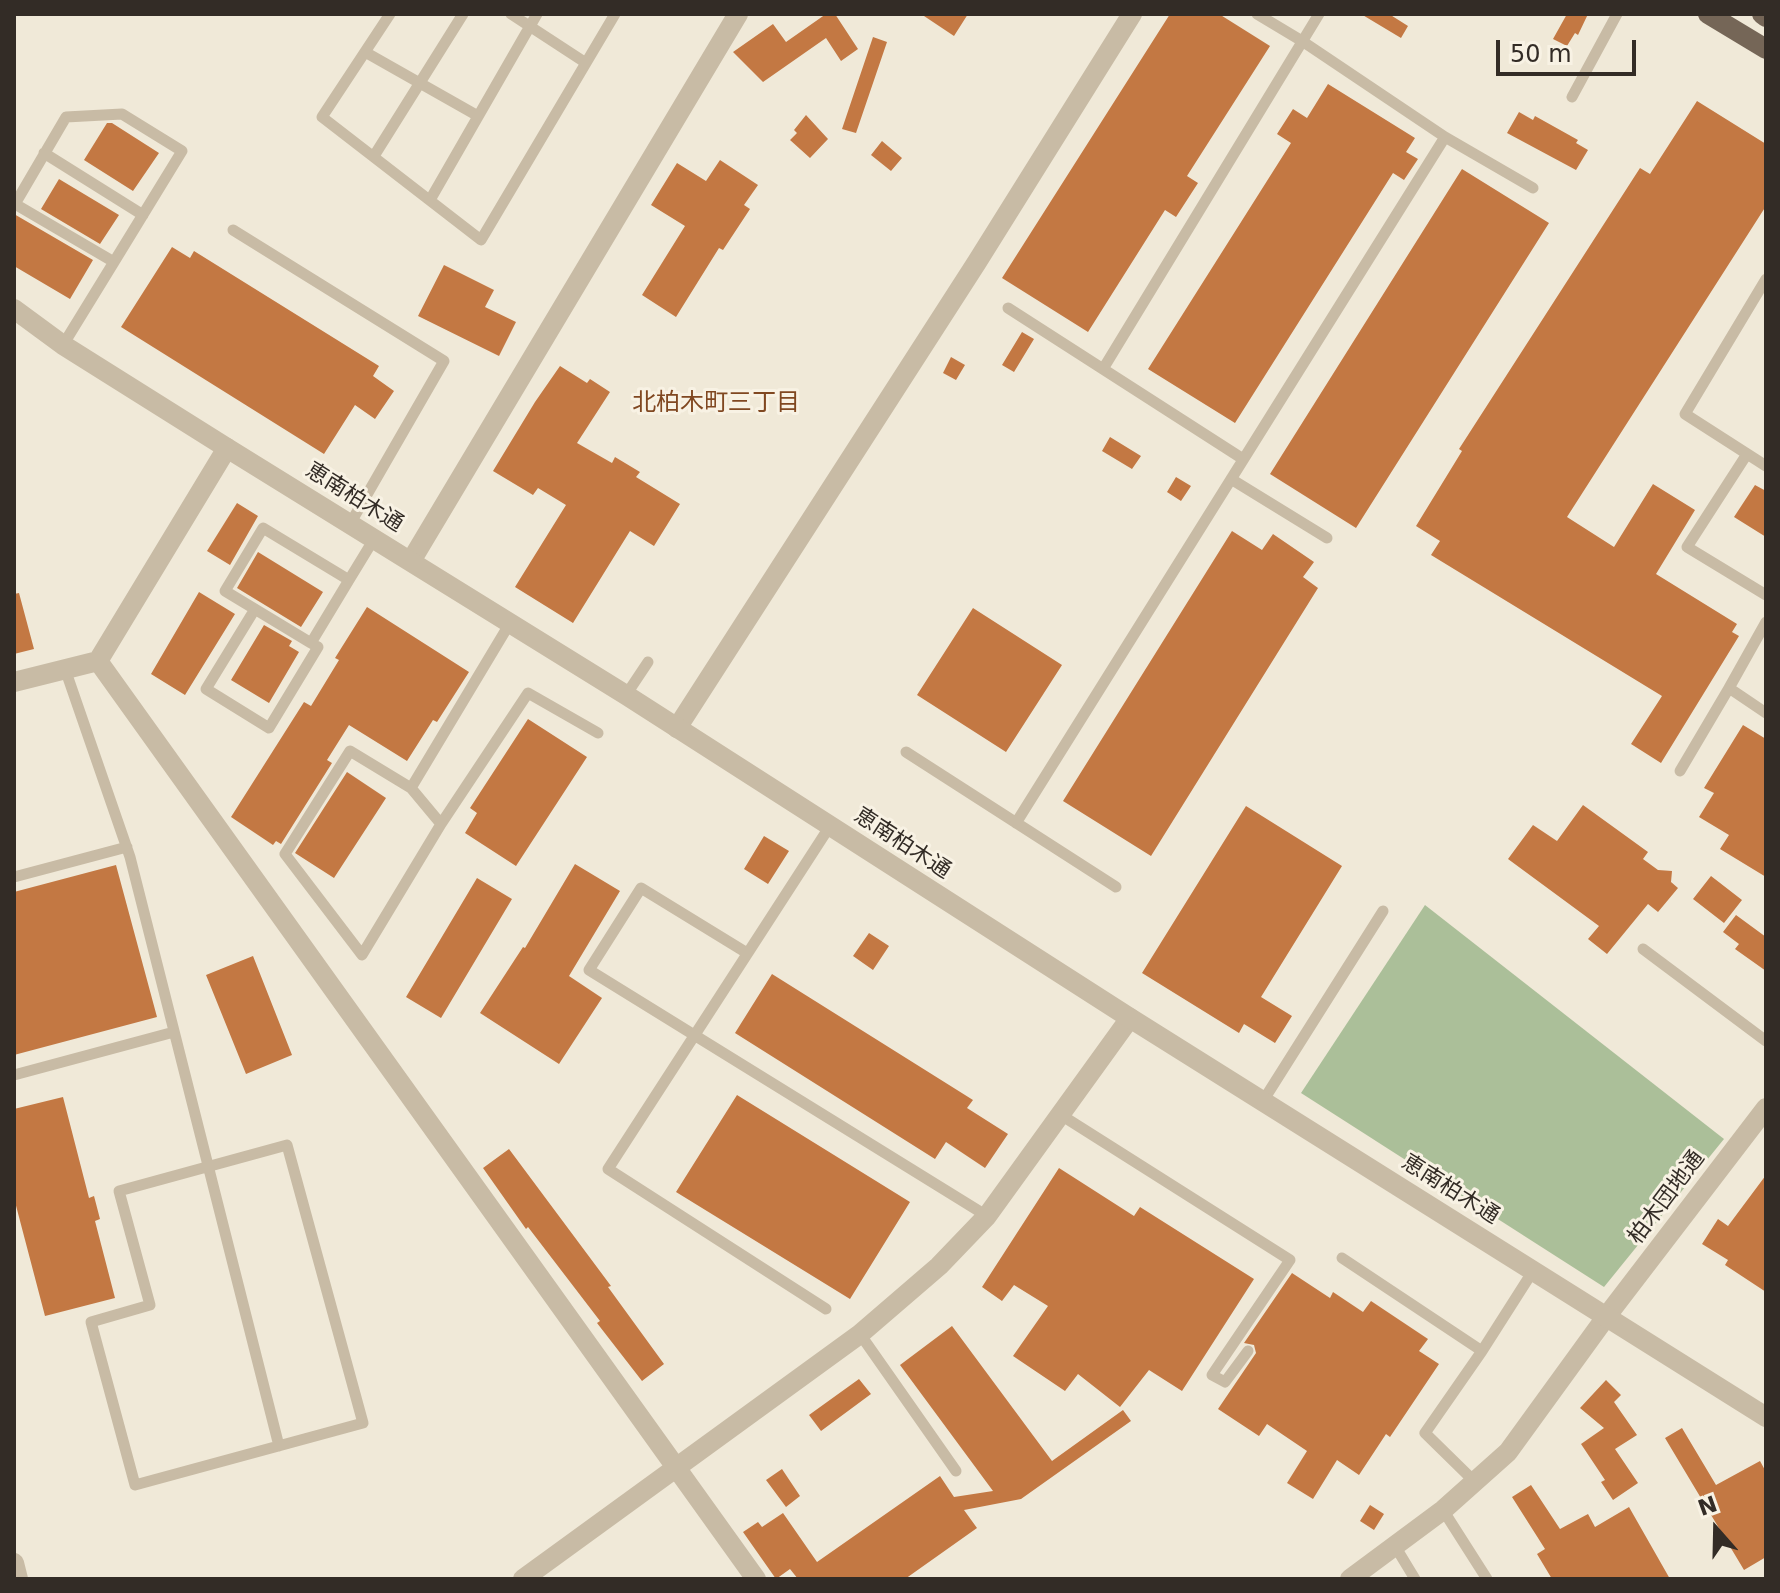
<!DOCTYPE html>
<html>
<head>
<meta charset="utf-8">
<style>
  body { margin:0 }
  #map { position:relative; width:1780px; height:1593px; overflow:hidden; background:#f0e9d8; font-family:"DejaVu Sans",sans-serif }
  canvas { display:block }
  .frame { position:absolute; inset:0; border:16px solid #332c26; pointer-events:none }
  .north { position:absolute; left:1676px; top:1489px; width:80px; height:80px; -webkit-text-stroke:6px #f8f2e4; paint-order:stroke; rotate:340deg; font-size:22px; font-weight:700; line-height:32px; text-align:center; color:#332c26 }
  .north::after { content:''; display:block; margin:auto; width:28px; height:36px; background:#332c26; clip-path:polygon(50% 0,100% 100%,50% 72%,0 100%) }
  .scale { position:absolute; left:1496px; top:40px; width:140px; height:36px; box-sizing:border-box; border:4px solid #332c26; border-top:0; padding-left:10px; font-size:24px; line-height:28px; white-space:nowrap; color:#332c26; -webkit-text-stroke:6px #f8f2e4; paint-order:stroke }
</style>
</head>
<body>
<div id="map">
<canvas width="1780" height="1593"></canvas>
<div class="frame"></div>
<div class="north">N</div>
<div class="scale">50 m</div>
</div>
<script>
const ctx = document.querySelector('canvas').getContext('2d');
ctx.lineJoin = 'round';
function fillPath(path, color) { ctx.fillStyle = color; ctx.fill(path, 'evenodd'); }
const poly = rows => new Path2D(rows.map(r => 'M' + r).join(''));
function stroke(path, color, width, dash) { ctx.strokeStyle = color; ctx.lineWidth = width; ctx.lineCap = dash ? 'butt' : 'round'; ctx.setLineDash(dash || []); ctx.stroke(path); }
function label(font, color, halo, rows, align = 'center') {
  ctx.font = font + ' "DejaVu Sans","Noto Sans JP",sans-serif'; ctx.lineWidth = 6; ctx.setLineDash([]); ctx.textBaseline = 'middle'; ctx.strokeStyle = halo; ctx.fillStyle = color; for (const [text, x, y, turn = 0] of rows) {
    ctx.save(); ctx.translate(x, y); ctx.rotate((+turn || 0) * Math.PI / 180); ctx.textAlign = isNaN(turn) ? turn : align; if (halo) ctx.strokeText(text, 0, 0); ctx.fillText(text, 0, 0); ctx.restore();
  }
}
fillPath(poly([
  [1425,905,1724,1139,1604,1287,1301,1093]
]), '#abbf99');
fillPath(poly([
  [826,14,835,14,858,49,841,61,826,38,763,82,733,52,773,24,786,42],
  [921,14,968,14,954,36],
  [1170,14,1219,14,1270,46,1187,176,1198,183,1176,217,1165,210,1088,332,1002,278],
  [1361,14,1389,14,1408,26,1401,38],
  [1567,14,1588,14,1578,35,1575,33,1567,46,1553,39],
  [873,37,887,42,856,133,842,129],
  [1328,84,1415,138,1406,152,1418,159,1404,180,1393,173,1235,423,1148,369,1291,143,1277,134,1293,109,1307,118],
  [1697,101,1766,144,1766,206,1567,517,1614,547,1653,484,1695,510,1656,574,1737,624,1732,632,1739,636,1661,763,1631,744,1662,696,1431,555,1440,541,1416,526,1462,451,1459,449,1640,168,1650,174],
  [1519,112,1533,120,1535,116,1578,140,1576,143,1588,150,1576,170,1507,133],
  [806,115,828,139,810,158,790,140,797,133,794,130],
  [107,123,112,123,159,153,133,191,84,160],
  [882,141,902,158,891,171,871,155],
  [720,160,758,185,744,205,750,209,723,250,719,248,676,317,642,295,685,226,651,205,677,163,706,181],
  [1462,169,1549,223,1356,528,1270,474],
  [59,179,119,215,100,244,41,209],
  [14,214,93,260,70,299,14,266],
  [172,247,190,258,194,251,379,366,373,376,394,391,375,419,355,405,324,454,121,327],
  [444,265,494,290,485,307,516,322,499,356,418,316],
  [1022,332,1034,339,1014,372,1002,365],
  [951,357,965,365,956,380,943,373],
  [560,366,587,383,590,379,610,392,577,443,612,463,615,457,640,472,636,477,680,504,654,546,630,531,573,623,515,587,566,505,538,488,533,495,493,471,535,402],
  [1110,437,1141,456,1132,469,1102,451],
  [1176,477,1191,486,1181,501,1167,492],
  [1755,485,1766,491,1766,537,1734,517],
  [237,503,258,516,230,565,207,551],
  [1232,531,1262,550,1273,534,1314,562,1303,577,1318,588,1151,856,1063,801],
  [258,552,323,592,301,627,237,588],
  [199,592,235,614,185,695,151,674],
  [19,593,34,649,14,654,14,594],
  [367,607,469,672,437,722,433,720,407,761,349,725,327,760,332,763,281,844,276,841,273,845,231,817,304,702,311,706,339,660,335,658],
  [973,608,1062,665,1006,752,917,695],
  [264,625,292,641,289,646,299,652,269,703,231,680],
  [528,719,587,757,516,866,465,833,477,813,470,808],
  [1743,725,1766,739,1766,877,1720,849,1729,835,1699,817,1714,793,1704,788],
  [347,772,386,798,334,878,295,853],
  [1583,805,1648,852,1643,859,1658,870,1672,871,1671,882,1678,888,1658,912,1648,904,1607,954,1588,939,1599,926,1508,859,1533,825,1557,841],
  [1246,806,1342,866,1261,997,1292,1016,1275,1043,1244,1024,1239,1033,1142,973],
  [764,836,789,851,768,884,744,869],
  [575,864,620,891,569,976,602,998,559,1064,480,1013,523,947,525,948],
  [116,865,157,1017,14,1055,14,892],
  [1711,876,1742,900,1724,923,1693,899],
  [477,878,512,899,441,1018,406,997],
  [1736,915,1766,937,1766,971,1735,949,1739,944,1723,932],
  [869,933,889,946,873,970,853,956],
  [253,956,292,1055,246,1074,206,975],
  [772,974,973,1100,967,1108,1008,1134,985,1168,946,1142,935,1159,735,1033],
  [737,1095,910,1202,850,1299,676,1192],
  [63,1097,89,1198,94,1196,100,1219,95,1221,115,1298,45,1316,14,1198,14,1109],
  [509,1149,611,1286,608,1287,664,1364,642,1381,597,1323,600,1321,528,1227,526,1229,483,1168],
  [1059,1168,1134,1216,1140,1207,1254,1279,1182,1391,1149,1370,1120,1407,1078,1374,1065,1391,1013,1356,1048,1306,1014,1285,1002,1301,982,1287],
  [1766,1175,1766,1292,1725,1265,1728,1260,1702,1244,1718,1219,1728,1226],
  [1292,1273,1330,1298,1333,1292,1363,1312,1371,1301,1428,1339,1419,1351,1439,1364,1390,1437,1386,1434,1359,1475,1337,1460,1313,1499,1287,1483,1307,1451,1267,1424,1259,1436,1218,1409,1256,1353,1254,1345,1244,1343],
  [952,1326,1052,1461,1123,1410,1131,1421,1021,1499,964,1510,977,1528,905,1579,798,1579,790,1569,776,1579,743,1532,758,1522,762,1527,783,1513,817,1562,940,1476,954,1497,993,1491,900,1365],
  [859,1379,871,1394,821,1431,809,1415],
  [1606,1380,1621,1395,1614,1402,1637,1435,1615,1449,1638,1483,1613,1500,1601,1482,1605,1480,1581,1444,1604,1428,1580,1408],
  [1682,1428,1716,1485,1760,1461,1766,1472,1766,1557,1744,1570,1665,1438],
  [782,1469,800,1496,786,1507,766,1480],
  [1531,1485,1560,1529,1588,1514,1595,1527,1629,1507,1670,1579,1552,1579,1537,1554,1545,1549,1512,1497],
  [1370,1505,1384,1514,1374,1530,1360,1521]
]), '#c37843');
stroke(poly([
  [390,14,322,117,481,240,615,14],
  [511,14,586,63],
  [1257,14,1302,41,1445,137,1533,188],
  [365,52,478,116],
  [1572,97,1617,14],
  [44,153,143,215],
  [374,156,463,14],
  [430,200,537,14],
  [233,230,444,361,350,524],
  [1766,279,1685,414,1766,466],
  [1008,308,1243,459],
  [63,345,114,262,182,151,122,114,66,117,15,204,114,262],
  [1103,369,1319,14],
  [1747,454,1687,547,1766,595],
  [1231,479,1327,538],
  [349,580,263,528,225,591,311,643,349,580,374,539],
  [255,609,206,689,269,728,318,647,311,643],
  [1766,622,1729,688,1766,713],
  [65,669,130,857,279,1446],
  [626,695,648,662],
  [906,752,1116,887],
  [1680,771,1729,688],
  [411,788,441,824,362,955,285,854,350,751,411,788,510,623],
  [1016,823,1445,137],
  [441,824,528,693,598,733],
  [14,877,127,847],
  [1643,949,1766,1041],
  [747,953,641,888,589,970,987,1216],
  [14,1075,174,1032],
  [1263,1101,1383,911],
  [1061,1115,1290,1260,1212,1375,1225,1382,1248,1351],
  [287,1145,363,1423,135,1485,91,1322,150,1305,119,1191,287,1145],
  [1342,1258,1482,1351,1533,1271],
  [826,1309,608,1169,830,826],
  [860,1334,956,1471],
  [1476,1483,1425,1433,1482,1351],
  [1443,1510,1487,1579],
  [1395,1546,1415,1579]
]), '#c8bba5', 11);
stroke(poly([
  [227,448,98,661,756,1579],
  [411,561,738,14],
  [14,682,98,661],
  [677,728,977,262,1132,14],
  [14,1563,18,1579],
  [523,1579,860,1334,939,1266,987,1216,1130,1018],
  [1350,1579,1443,1510,1508,1452,1606,1317,1766,1108]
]), '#c8bba5', 20);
stroke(poly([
  [14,309,63,345,227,448,626,695,1130,1018,1766,1417]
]), '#c8bba5', 20);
stroke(poly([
  [1708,14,1766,49],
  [1762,14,1766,17]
]), '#756657', 20);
label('22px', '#332c26', '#f8f2e4', [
  ["恵南柏木通",354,498,32],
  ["恵南柏木通",902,844,33],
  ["恵南柏木通",1450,1190,32],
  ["柏木団地通",1667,1198,-53]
]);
label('24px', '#804821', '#f8f2e4', [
  ["北柏木町三丁目",716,404]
]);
</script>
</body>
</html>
